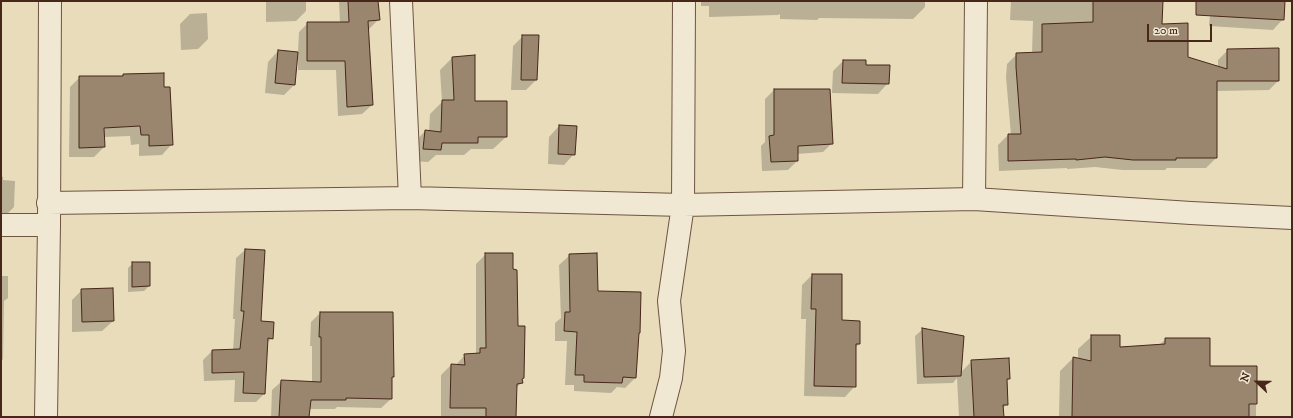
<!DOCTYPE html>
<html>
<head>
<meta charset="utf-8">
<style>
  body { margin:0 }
  #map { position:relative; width:1293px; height:418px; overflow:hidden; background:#e8dcbb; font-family:"IM FELL DW Pica",serif }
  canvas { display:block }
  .frame { position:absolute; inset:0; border:2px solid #46271a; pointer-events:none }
  .north { position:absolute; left:1237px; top:362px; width:40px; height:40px; -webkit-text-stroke:3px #f0e8d3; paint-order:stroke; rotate:292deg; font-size:11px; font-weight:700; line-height:16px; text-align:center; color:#46271a }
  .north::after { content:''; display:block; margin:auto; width:14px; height:18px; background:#46271a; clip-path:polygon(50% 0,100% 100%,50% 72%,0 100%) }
  .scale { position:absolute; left:1147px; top:24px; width:65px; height:18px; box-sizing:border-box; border:2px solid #46271a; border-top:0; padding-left:5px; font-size:12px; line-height:14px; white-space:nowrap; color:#46271a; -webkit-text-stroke:3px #f0e8d3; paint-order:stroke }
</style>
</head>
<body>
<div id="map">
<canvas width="1293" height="418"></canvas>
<div class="frame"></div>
<div class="north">N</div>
<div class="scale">20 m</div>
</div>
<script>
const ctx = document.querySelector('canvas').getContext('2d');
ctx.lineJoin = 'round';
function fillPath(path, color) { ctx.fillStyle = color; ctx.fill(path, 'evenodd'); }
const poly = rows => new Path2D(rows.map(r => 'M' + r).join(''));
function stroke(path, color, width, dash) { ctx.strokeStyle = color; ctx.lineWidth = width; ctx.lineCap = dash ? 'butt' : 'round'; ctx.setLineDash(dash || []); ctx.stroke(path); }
fillPath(poly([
  [266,1,306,1,306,11,296,21,266,22],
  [339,1,377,1,379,19,369,29,367,29,372,105,362,114,338,116,336,70,298,70,298,55,297,55,294,85,284,95,265,93,268,62,278,51,298,53,299,32,308,23,340,23],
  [701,1,925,1,925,7,913,19,819,18,817,20,780,19,780,14,778,15,709,17,709,6,701,6],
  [1011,1,1162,1,1161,25,1187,58,1218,67,1218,60,1228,50,1278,81,1269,90,1216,91,1216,158,1206,168,1167,168,1165,170,1123,170,1095,167,1067,169,1067,168,999,171,998,145,1008,135,1011,135,1006,77,1007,64,1017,54,1032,53,1033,21,1010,20],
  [1213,1,1284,1,1283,19,1273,30,1209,26,1211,3],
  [207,13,208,39,198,49,181,50,180,24,190,14],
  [523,36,536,80,526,90,511,90,513,46],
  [452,58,474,102,506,137,493,149,471,149,464,155,436,155,428,162,412,161,413,144,425,131,429,132,430,114,442,102,440,70],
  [843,61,864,66,888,83,878,94,832,93,833,71],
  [123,75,163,88,172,144,162,155,139,156,139,144,131,145,130,136,104,137,104,147,94,157,69,157,70,87,80,77,122,77],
  [774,90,832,143,823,152,797,154,797,161,788,170,762,171,761,146,765,142,765,99],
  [559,126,574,154,564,165,548,164,549,137],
  [1,176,3,177,3,180,15,181,14,207,1,220],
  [245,250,264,251,260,322,272,338,267,343,264,394,256,402,234,402,235,380,204,381,203,360,212,351,233,351,235,319,233,319,236,258],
  [486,254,512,270,522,382,516,388,515,417,441,417,441,375,451,365,455,366,465,355,476,353,476,264],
  [570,255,597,292,640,333,637,335,635,378,625,388,617,387,611,393,574,391,574,385,565,385,567,341,555,341,555,323,561,318,559,265],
  [133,263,149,286,144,291,128,292,128,268],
  [812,275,841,321,859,344,855,348,855,386,845,397,804,396,806,319,801,319,802,285],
  [1,276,8,276,8,298,4,301,3,359,1,362],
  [82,290,113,321,102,331,72,332,72,300],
  [320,313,393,376,391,378,391,399,381,408,337,407,335,409,309,409,308,417,271,417,272,390,282,381,312,383,312,346,310,346,311,322],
  [923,329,961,372,972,361,1009,378,1006,381,1007,404,1002,409,1003,417,959,417,957,378,953,383,917,384,915,336],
  [1092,336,1119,348,1159,345,1166,339,1209,367,1256,367,1256,417,1059,417,1060,371,1073,358,1078,360,1078,349]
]), '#0003');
const building = poly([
  [348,1,378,1,380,20,368,21,373,105,347,107,345,61,307,61,307,22,349,22,348,1],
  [1093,1,1163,1,1162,24,1188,23,1188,57,1227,69,1227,49,1279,48,1279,81,1217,81,1217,158,1176,158,1176,160,1133,160,1105,157,1076,160,1076,159,1008,161,1008,134,1021,134,1016,67,1016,53,1042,52,1042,24,1093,22,1093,1],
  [1196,1,1285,1,1284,20,1196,15,1196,1],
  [522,35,539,35,537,80,521,80,522,35],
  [278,50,298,52,295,85,275,83,278,50],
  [475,55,475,101,507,101,507,137,478,137,478,143,442,143,441,150,423,149,425,130,441,132,442,100,454,100,452,57,475,55],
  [843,60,866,60,866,65,890,65,889,84,842,83,843,60],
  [164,73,164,87,170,87,173,145,149,146,149,135,141,135,140,126,104,128,105,147,79,148,79,76,123,76,123,74,164,73],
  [774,89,830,89,833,144,798,146,798,161,771,162,769,136,774,135,774,89],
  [559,125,577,126,575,155,558,154,559,125],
  [245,249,265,250,261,321,274,322,273,339,268,338,265,394,243,393,244,372,212,373,212,350,240,349,244,311,241,311,245,249],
  [485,253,513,253,513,269,517,270,518,326,525,326,524,378,522,379,523,383,517,384,516,417,486,417,486,408,450,408,451,364,465,365,464,354,480,353,480,348,486,348,485,253],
  [597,253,598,291,641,292,640,333,639,333,636,378,623,377,622,383,584,382,584,375,575,375,577,332,564,331,565,312,570,312,569,254,597,253],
  [132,262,150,262,150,286,132,287,132,262],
  [812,274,842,274,842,320,860,321,860,344,856,344,856,387,814,386,816,309,811,309,812,274],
  [113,288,114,321,82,322,81,289,113,288],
  [320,312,393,312,394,377,392,377,392,399,346,398,346,400,311,400,309,417,279,417,281,380,321,382,321,337,319,337,320,312],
  [922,328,964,336,961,376,924,377,922,328],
  [1091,335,1120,335,1120,347,1165,344,1165,338,1210,338,1210,366,1257,366,1257,404,1249,404,1249,417,1072,417,1073,357,1091,361,1091,335],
  [1009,358,1010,379,1007,379,1008,405,1003,405,1004,417,974,417,971,360,1009,358]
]);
fillPath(building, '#9a856e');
stroke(building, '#46271a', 1);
const minor = poly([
  [401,1,410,198],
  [974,199,976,1],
  [48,203,410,198,683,205,974,199,1191,213,1292,218],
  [1,225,49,225],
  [46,417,49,225,50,1],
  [661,417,671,378,674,351,669,301,683,205,684,1]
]);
stroke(minor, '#6e5442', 24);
stroke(minor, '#f0e8d3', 22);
</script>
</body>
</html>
